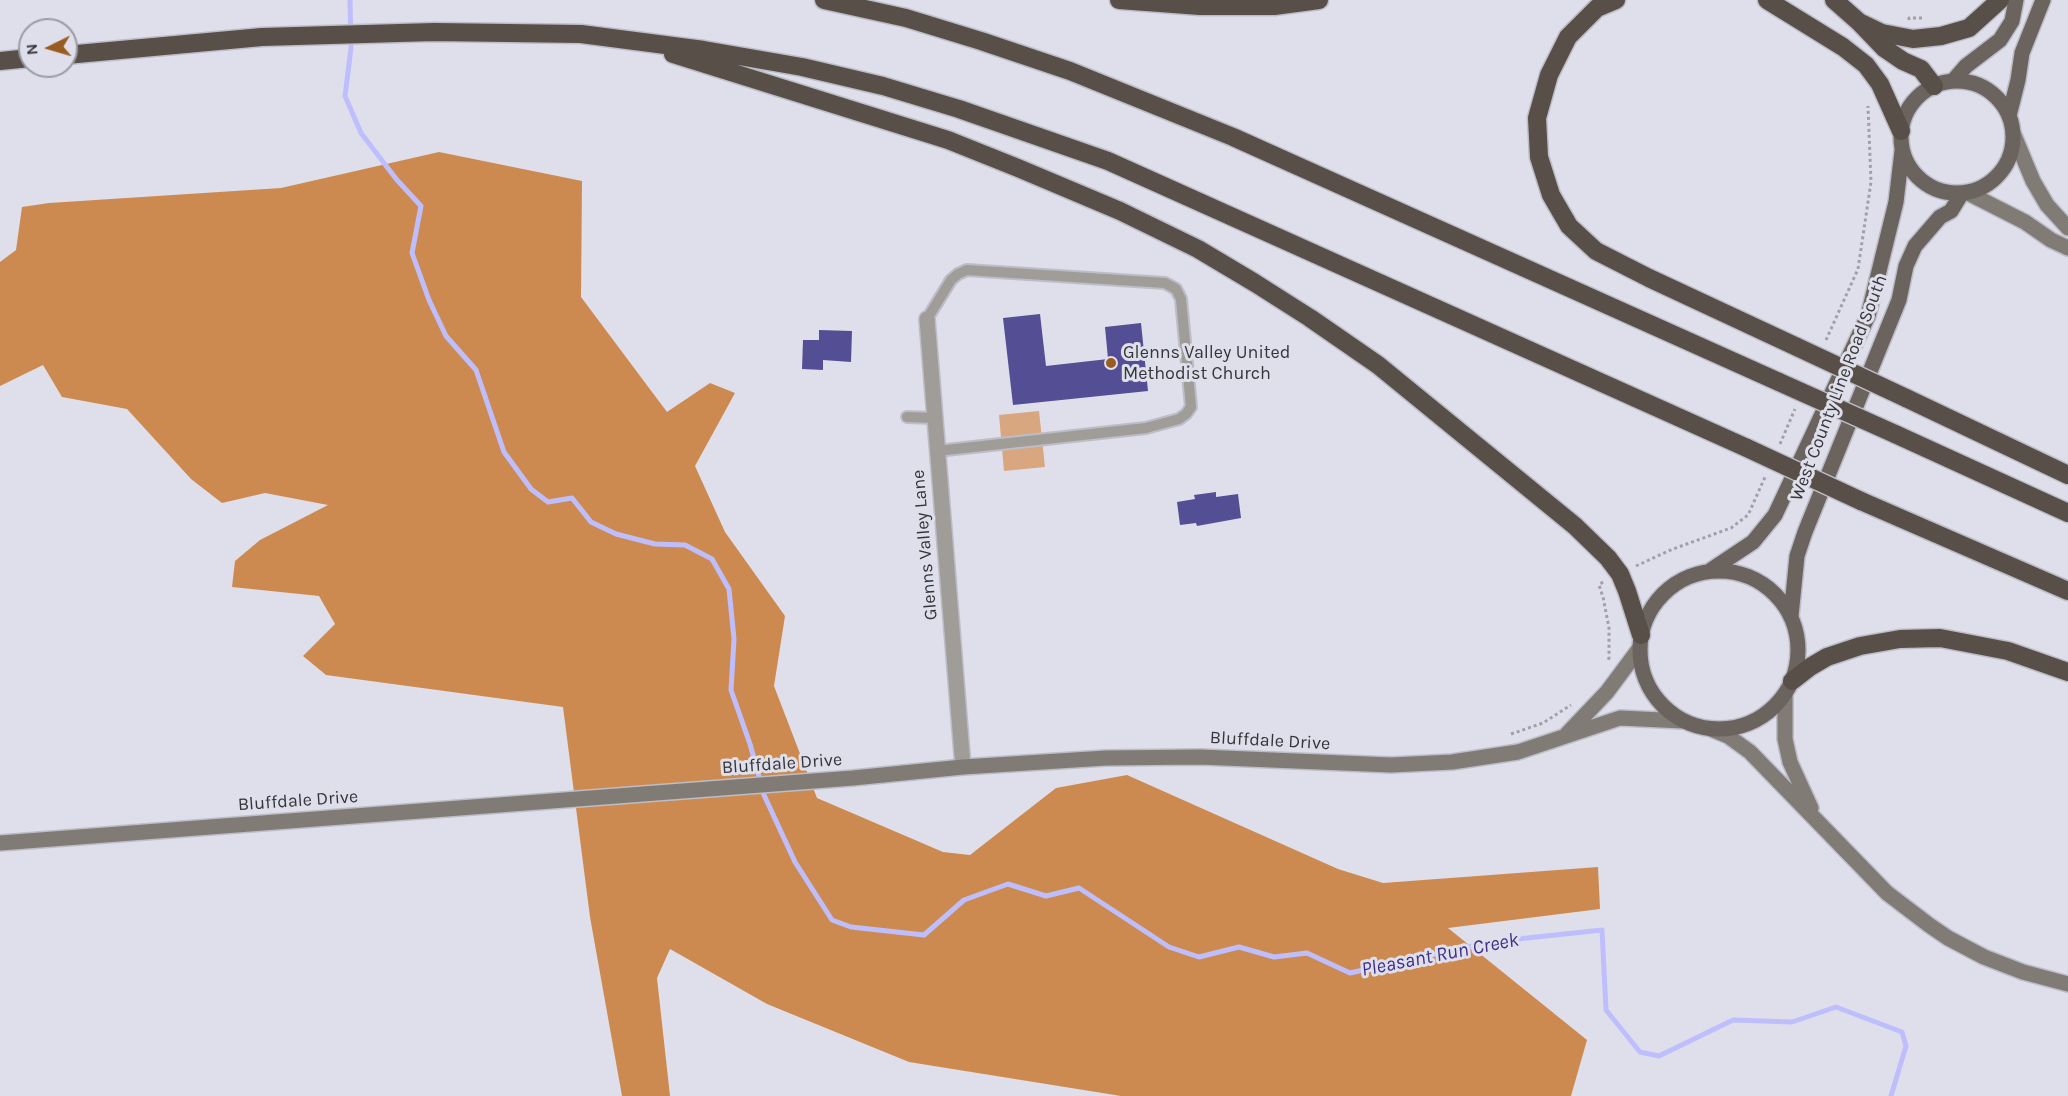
<!DOCTYPE html>
<html>
<head>
<meta charset="utf-8">
<style>
  body { margin:0 }
  #map { position:relative; width:2068px; height:1096px; overflow:hidden; background:#dfdfeb; font-family:Karla,sans-serif }
  canvas { display:block }
  .north { position:absolute; left:18px; top:18px; width:60px; height:60px; box-sizing:border-box; background:#dfdfeb; border:2px solid #9b9ba4; border-radius:50%; rotate:265deg; font-size:16px; font-weight:700; line-height:24px; text-align:center; color:#35353a }
  .north::after { content:''; display:block; margin:auto; width:21px; height:27px; background:#995c20; clip-path:polygon(50% 0,100% 100%,50% 72%,0 100%) }
</style>
</head>
<body>
<div id="map">
<canvas width="2068" height="1096"></canvas>
<div class="north">N</div>
</div>
<script>
const ctx = document.querySelector('canvas').getContext('2d');
ctx.lineJoin = 'round';
function fillPath(path, color) { ctx.fillStyle = color; ctx.fill(path, 'evenodd'); }
const poly = rows => new Path2D(rows.map(r => 'M' + r).join(''));
function stroke(path, color, width, dash) { ctx.strokeStyle = color; ctx.lineWidth = width; ctx.lineCap = dash ? 'butt' : 'round'; ctx.setLineDash(dash || []); ctx.stroke(path); }
function label(font, color, halo, rows, align = 'center') {
  ctx.font = font + ' Karla,sans-serif'; ctx.lineWidth = 6; ctx.setLineDash([]); ctx.textBaseline = 'middle'; ctx.strokeStyle = halo; ctx.fillStyle = color; for (const [text, x, y, turn = 0] of rows) {
    ctx.save(); ctx.translate(x, y); ctx.rotate((+turn || 0) * Math.PI / 180); ctx.textAlign = isNaN(turn) ? turn : align; if (halo) ctx.strokeText(text, 0, 0); ctx.fillText(text, 0, 0); ctx.restore();
  }
}
fillPath(poly([
  [1039,411,1045,467,1004,471,999,415]
]), '#d8a77f');
fillPath(poly([
  [439,152,582,181,581,297,667,412,710,383,735,393,695,466,725,532,785,616,774,686,817,798,943,852,970,855,1056,788,1127,775,1338,869,1383,883,1598,867,1600,909,1448,928,1587,1040,1571,1096,1121,1096,909,1062,767,1004,670,949,657,978,670,1096,622,1096,590,917,563,707,326,675,303,656,335,624,319,596,232,587,235,561,260,540,328,505,265,493,222,503,191,479,127,409,62,397,43,365,0,386,0,262,16,250,22,207,49,203,281,188]
]), '#cd8a50');
stroke(poly([
  [350,0,351,48,345,96,361,133,397,180,421,206,412,253,429,300,446,336,476,370,504,452,531,489,548,502,572,498,591,522,616,534,655,544,685,545,712,559,729,589,734,639,731,690,750,744,764,795,795,862,832,920,851,927,924,935,964,900,1008,884,1046,896,1079,888,1169,947,1199,957,1239,947,1274,957,1307,953,1350,973,1490,942,1602,930,1606,1010,1640,1052,1659,1056,1733,1020,1792,1022,1836,1007,1902,1032,1906,1046,1891,1096]
]), '#bfbefd', 5);
fillPath(poly([
  [1040,314,1046,366,1108,359,1105,327,1141,323,1148,391,1013,405,1003,318],
  [819,330,852,331,851,362,823,360,823,370,802,369,803,340,819,340],
  [1216,492,1216,497,1238,494,1241,518,1197,526,1196,523,1180,525,1177,502,1195,499,1194,495]
]), '#544e94');
const lane = poly([
  [927,319,951,280,958,274,967,270,1165,283,1176,289,1181,299,1191,407,1186,414,1179,419,1146,428,937,451],
  [907,417,934,418]
]);
const street = poly([
  [927,319,963,767]
]);
const secondary = poly([
  [2013,133,2033,181,2047,205,2068,228],
  [1968,193,2025,222,2051,240,2068,248],
  [1785,694,1785,739,1790,762,1811,808],
  [1711,729,1728,736,1750,752,1887,893,1929,925,1948,938,1984,957,2023,972,2068,984],
  [1567,734,1607,692,1639,649],
  [0,843,853,778,963,767,1106,758,1200,757,1391,765,1452,762,1518,752,1620,718,1683,721]
]);
const primary = poly([
  [1953,81,1966,66,2000,40,2012,21,2016,0],
  '1901 137a56 56 0 1 1 112 0a56 56 0 1 1-112 0Z',
  [2009,116,2018,80,2022,53,2043,0],
  [1711,570,1753,542,1775,515,1868,316,1896,202,1902,151],
  '1640 650a79 79 0 1 1 158 0a79 79 0 1 1-158 0Z',
  [1791,616,1797,556,1805,532,1899,300,1906,266,1915,246,1940,217,1951,211,1962,193]
]);
const highway = poly([
  [824,0,906,18,981,41,1070,71,1233,137,1779,382],
  [1119,0,1200,6,1274,6,1319,0],
  [1616,0,1597,8,1568,37,1549,75,1537,118,1539,157,1551,195,1569,226,1596,251,1649,278,1797,347],
  [1767,0,1843,47,1866,65,1880,84,1901,131],
  [1834,0,1859,22,1884,48,1903,61,1921,69,1934,86],
  [1859,22,1882,33,1913,39,1941,36,1969,28,2000,0],
  [673,54,948,140,1018,168,1120,211,1198,249,1255,283,1310,318,1378,365,1575,526,1608,558,1620,574,1627,591,1641,635],
  [66,55,262,37,434,32,581,34,704,50,802,67,883,86,959,109,1108,161,1747,448],
  [0,61,30,58],
  [1906,398,2068,475],
  [1895,434,2068,513],
  [1861,501,2068,591],
  [1792,681,1810,667,1827,657,1860,646,1900,639,1940,638,2008,651,2068,672]
]);
stroke(lane, '#bdbdc8', 14);
stroke(street, '#bdbdc8', 18);
stroke(secondary, '#bdbdc8', 18);
stroke(primary, '#bdbdc8', 18);
stroke(highway, '#bdbdc8', 21);
stroke(poly([
  [1909,20,1909,18,1925,18],
  [1826,340,1858,269,1871,182,1868,106],
  [1780,444,1795,409],
  [1636,566,1673,549,1731,528,1748,515,1766,475],
  [1603,582,1599,585,1603,597,1609,628,1609,658,1608,661],
  [1511,734,1543,723,1571,705]
]), '#a0a0aa', 3, [3, 3]);
stroke(lane, '#a09c98', 10);
stroke(street, '#a09c98', 15);
stroke(secondary, '#817b76', 15);
stroke(primary, '#6b635d', 15);
stroke(highway, '#584f48', 18);
const highwayBridge = poly([
  [1797,347,1906,398],
  [1779,382,1895,434],
  [1747,448,1861,501]
]);
stroke(highwayBridge, '#bdbdc8', 21, []);
stroke(highwayBridge, '#584f48', 18);
for (const [x, y, r, color] of [
  [1111,363,6,"#995c20"]
]) { const dot = new Path2D(); dot.arc(x, y, r, 0, 2 * Math.PI); ctx.fillStyle = color; ctx.fill(dot); stroke(dot, '#dfdfeb', 2); }
label('18px', '#35353a', '#dfdfeb', [
  ["Glenns Valley United",1123,353],
  ["Methodist Church",1123,374]
], 'left');
label('18px', '#35353a', '#dfdfeb', [
  ["West County Line Road South",1839,388,-69],
  ["Glenns Valley Lane",925,545,-95],
  ["Bluffdale Drive",1270,741,3],
  ["Bluffdale Drive",782,764,-4],
  ["Bluffdale Drive",298,801,-4]
]);
label('italic 20px', '#3e3088', '#dfdfeb', [
  ["Pleasant Run Creek",1440,955,-11]
]);
</script>
</body>
</html>
